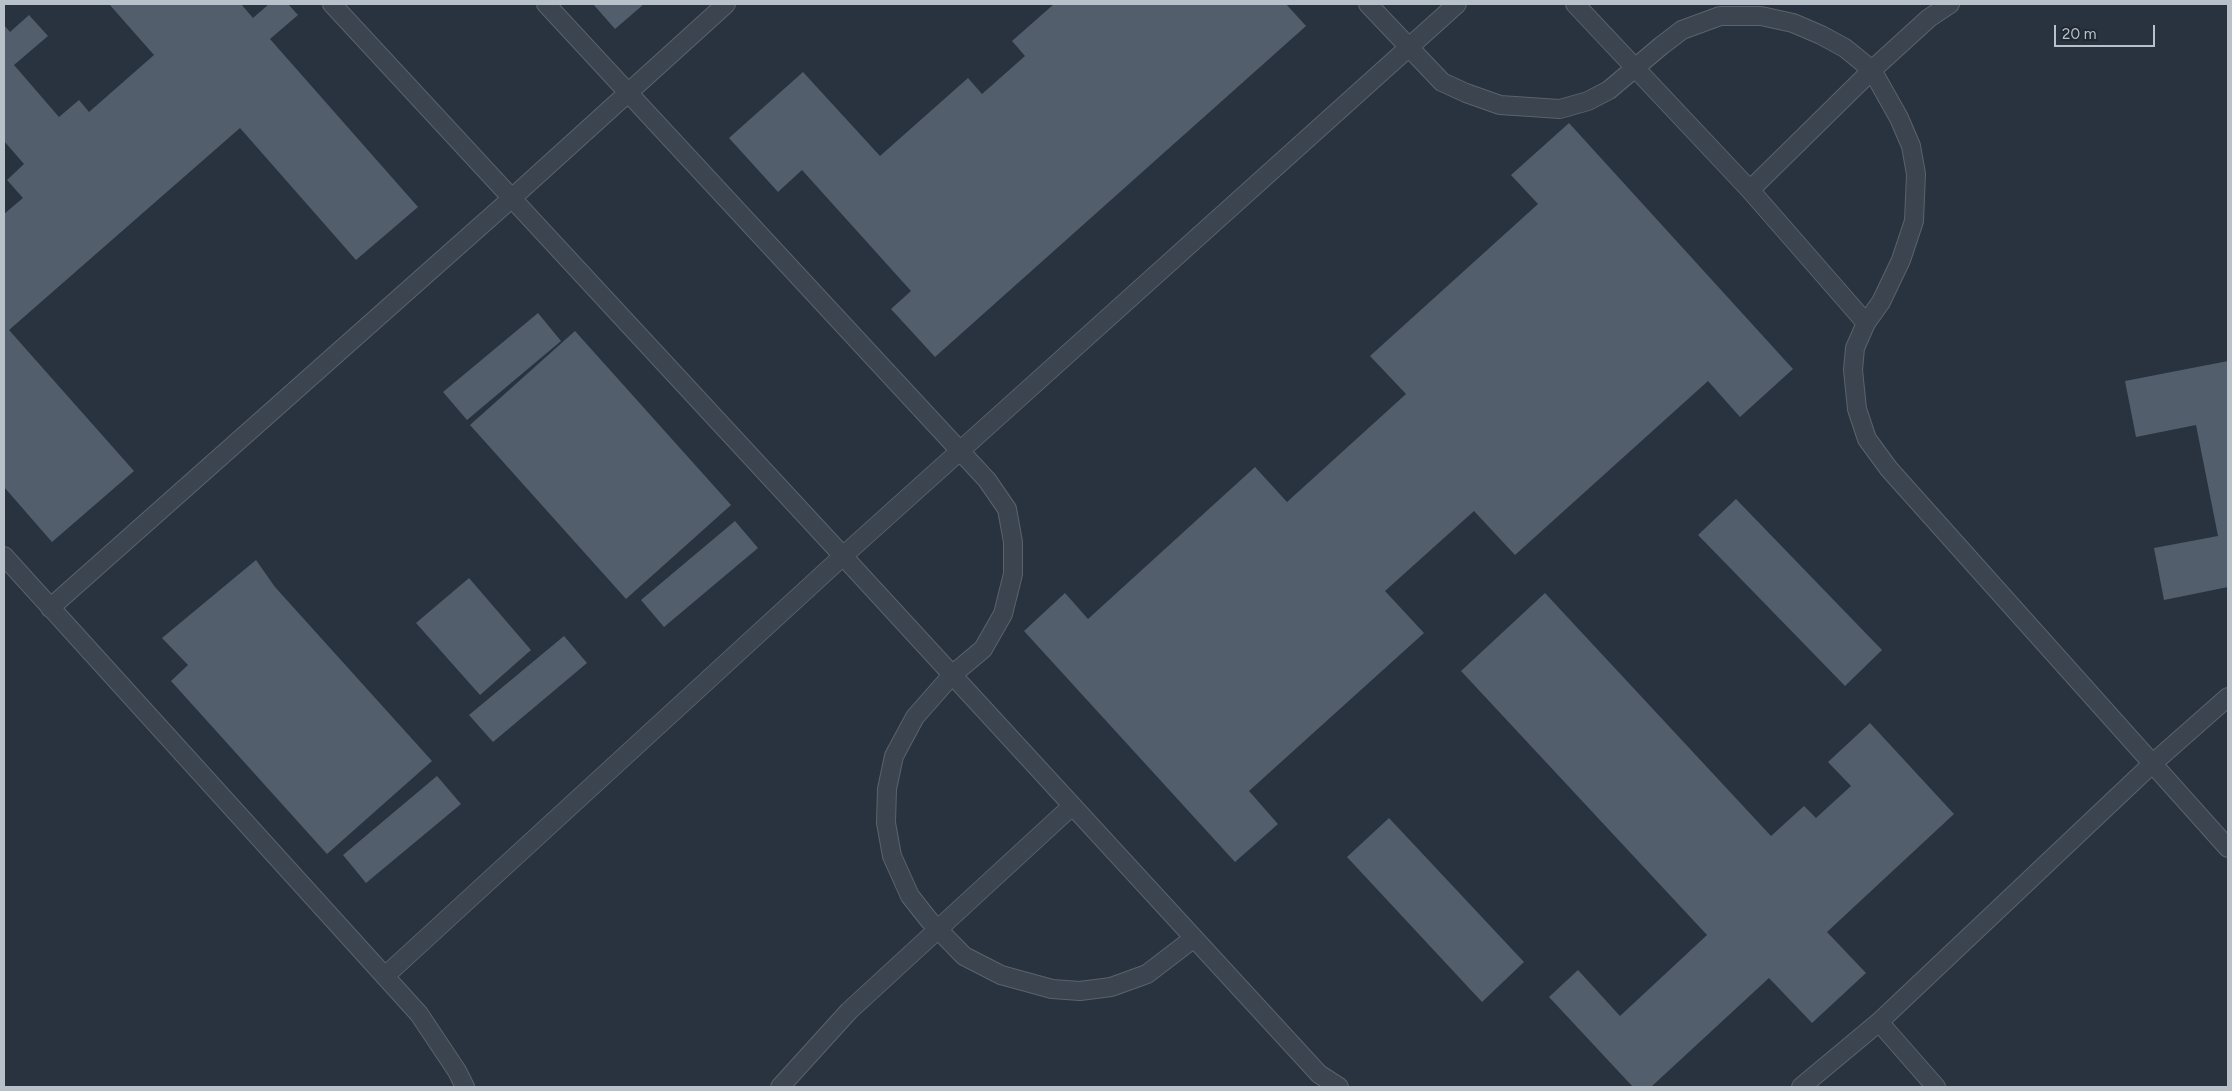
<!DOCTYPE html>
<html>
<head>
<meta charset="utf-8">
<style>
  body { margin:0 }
  #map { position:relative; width:2232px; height:1091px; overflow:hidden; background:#28333f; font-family:Figtree,sans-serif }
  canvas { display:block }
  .frame { position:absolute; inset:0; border:5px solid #b8c0c9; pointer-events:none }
  .scale { position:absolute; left:2054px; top:25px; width:101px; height:22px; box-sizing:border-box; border:2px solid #b8c0c9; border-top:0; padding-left:6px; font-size:15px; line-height:18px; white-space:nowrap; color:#b8c0c9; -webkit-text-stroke:4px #212a34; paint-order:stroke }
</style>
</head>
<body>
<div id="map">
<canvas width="2232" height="1091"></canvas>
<div class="frame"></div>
<div class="scale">20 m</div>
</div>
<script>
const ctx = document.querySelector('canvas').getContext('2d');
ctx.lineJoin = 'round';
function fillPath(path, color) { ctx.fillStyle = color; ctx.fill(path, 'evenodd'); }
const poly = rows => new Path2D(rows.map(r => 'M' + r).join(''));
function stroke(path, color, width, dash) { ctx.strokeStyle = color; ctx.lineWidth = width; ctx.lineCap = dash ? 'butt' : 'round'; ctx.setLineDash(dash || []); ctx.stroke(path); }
fillPath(poly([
  [109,4,241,4,253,18,269,4,288,4,298,15,270,39,418,207,356,260,240,128,9,330,134,471,52,542,4,487,4,214,23,198,7,180,24,164,4,141,4,25,10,32,29,15,48,36,14,65,59,117,79,100,89,112,154,55],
  [593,4,644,4,615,29],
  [1054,4,1286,4,1306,26,935,357,891,309,911,291,802,170,778,192,729,138,803,72,880,156,968,78,982,94,1025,56,1012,41],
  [1569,123,1793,369,1740,417,1708,381,1515,555,1474,511,1385,591,1424,633,1249,791,1278,824,1235,862,1024,631,1065,593,1088,619,1255,467,1287,502,1406,394,1370,356,1538,204,1511,175],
  [538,313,561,341,467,420,443,392],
  [575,331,731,505,626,599,470,425],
  [2228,361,2228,587,2164,600,2154,548,2218,536,2196,425,2136,437,2125,381],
  [1736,499,1882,650,1845,686,1698,535],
  [735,521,758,548,664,627,641,600],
  [256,560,275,587,432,761,327,854,171,681,188,665,162,638],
  [469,578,531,650,480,695,416,623],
  [1545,593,1771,836,1804,806,1816,818,1851,786,1828,762,1870,723,1954,814,1827,932,1866,973,1812,1023,1769,978,1651,1087,1633,1087,1549,997,1578,970,1620,1016,1707,935,1461,671],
  [564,636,587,663,493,742,469,715],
  [437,776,461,804,366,883,343,855],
  [1389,818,1524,962,1482,1002,1347,857]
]), '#535e6c');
const service = poly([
  [332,4,843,556,1319,1074,1339,1087],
  [546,4,987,480,1007,509,1013,542,1013,574,1003,614,983,649,952,675,915,717,894,756,887,789,886,823,892,856,910,896,929,920,964,956,1001,975,1052,989,1080,991,1111,987,1147,974,1194,938],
  [1368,4,1442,82,1466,93,1500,105,1560,109,1588,101,1609,90,1661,46,1682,30,1720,16,1761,16,1793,23,1821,35,1845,48,1872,70,1899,118,1911,146,1916,174,1914,221,1901,260,1881,302,1866,323,1855,348,1853,370,1857,409,1867,439,1889,469,2228,848],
  [1575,4,1750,190,1866,323],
  [1750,190,1872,70,1929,18,1950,4],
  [4,556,419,1014,457,1071,465,1087],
  [50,608,512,198,726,4],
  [385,976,843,556,1457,4],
  [1879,1022,1936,1087],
  [780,1087,849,1011,1072,806],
  [1801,1087,1879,1022,2152,764,2228,697]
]);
stroke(service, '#5a636c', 20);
stroke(service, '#3c454f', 18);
</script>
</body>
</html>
